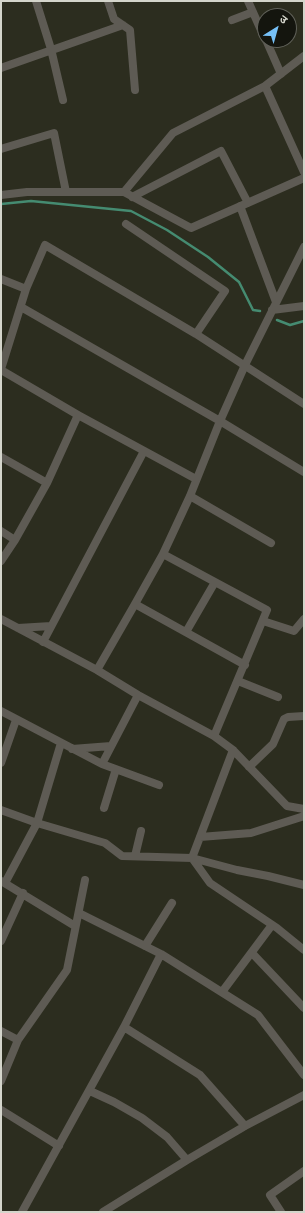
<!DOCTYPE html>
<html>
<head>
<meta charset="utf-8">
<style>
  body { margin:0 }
  #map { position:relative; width:305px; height:1213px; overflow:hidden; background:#2c2d1f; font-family:Barlow,"Noto Sans Devanagari",sans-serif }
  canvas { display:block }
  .frame { position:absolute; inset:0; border:2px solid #d4d5cb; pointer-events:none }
  .north { position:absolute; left:257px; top:8px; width:40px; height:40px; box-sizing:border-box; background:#14150e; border:1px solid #61625a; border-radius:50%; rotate:37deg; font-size:11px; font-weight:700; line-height:16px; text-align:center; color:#d4d5cb }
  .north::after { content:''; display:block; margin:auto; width:14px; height:18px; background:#76c0f7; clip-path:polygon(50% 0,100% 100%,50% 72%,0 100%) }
</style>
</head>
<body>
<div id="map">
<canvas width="305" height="1213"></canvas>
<div class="frame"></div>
<div class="north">उ</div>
</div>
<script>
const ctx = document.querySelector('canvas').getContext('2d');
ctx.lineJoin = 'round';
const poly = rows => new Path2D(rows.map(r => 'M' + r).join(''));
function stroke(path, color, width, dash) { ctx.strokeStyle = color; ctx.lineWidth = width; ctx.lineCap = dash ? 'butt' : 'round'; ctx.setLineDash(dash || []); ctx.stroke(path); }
stroke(poly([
  [1,204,31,201,131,211,167,230,208,257,239,282,253,310,260,311],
  [277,320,290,325,304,321]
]), '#458b71', 2.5);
stroke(poly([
  [36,1,51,49,63,100],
  [108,1,114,19,130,30,135,90],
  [248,1,265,39],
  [232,20,253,12],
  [266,40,281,74],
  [1,68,123,25],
  [265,86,304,172],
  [1,149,54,133,66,192],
  [124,192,191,228,304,178],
  [1,195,27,192,124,192,173,133,265,86,304,56],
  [132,197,221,151,248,203],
  [240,206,276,302],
  [126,224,225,291,196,334],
  [1,279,26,289],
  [21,307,220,421,304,472],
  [272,310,304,306],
  [1,369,26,289,45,245,196,334,304,404],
  [1,370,78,415,196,479],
  [1,457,47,483],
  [190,496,271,543],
  [1,531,15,540],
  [163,554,267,610,214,736],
  [1,561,15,540,47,483,78,415],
  [135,604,245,665],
  [1,619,97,670,138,695,214,736,233,750,287,806,304,809],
  [263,621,294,631,304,619],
  [18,628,51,626],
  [186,632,215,582],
  [43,642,144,451],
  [97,670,135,604,163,554,190,496,220,421,245,365,304,247],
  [238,681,278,697],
  [1,711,102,764,159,785],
  [72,749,111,746],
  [233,750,192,858,210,883,277,928,304,950],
  [1,763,16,720],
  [102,764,138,695],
  [249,767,273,744,284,719,288,717,304,716],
  [104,808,116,769],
  [1,810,37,823,105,843,122,856,192,858,237,870,268,876,304,885],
  [200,837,251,833,304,816],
  [135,856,141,831],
  [1,881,75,926],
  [5,883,37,823,61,743],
  [79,913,161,954,258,1015,304,1075],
  [1,941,23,893],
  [145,946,172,903],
  [252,953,304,1008],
  [222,992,272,925],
  [124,1027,200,1075,245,1126],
  [1,1031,18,1040],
  [1,1081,18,1040,67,970,85,880],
  [90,1091,114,1102,142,1118,167,1137,187,1160],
  [1,1110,59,1146],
  [22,1212,124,1027,161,954],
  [103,1212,187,1160,245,1126,304,1095],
  [281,1212,270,1195,304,1171]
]), '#5e5b54', 8);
</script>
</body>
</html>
